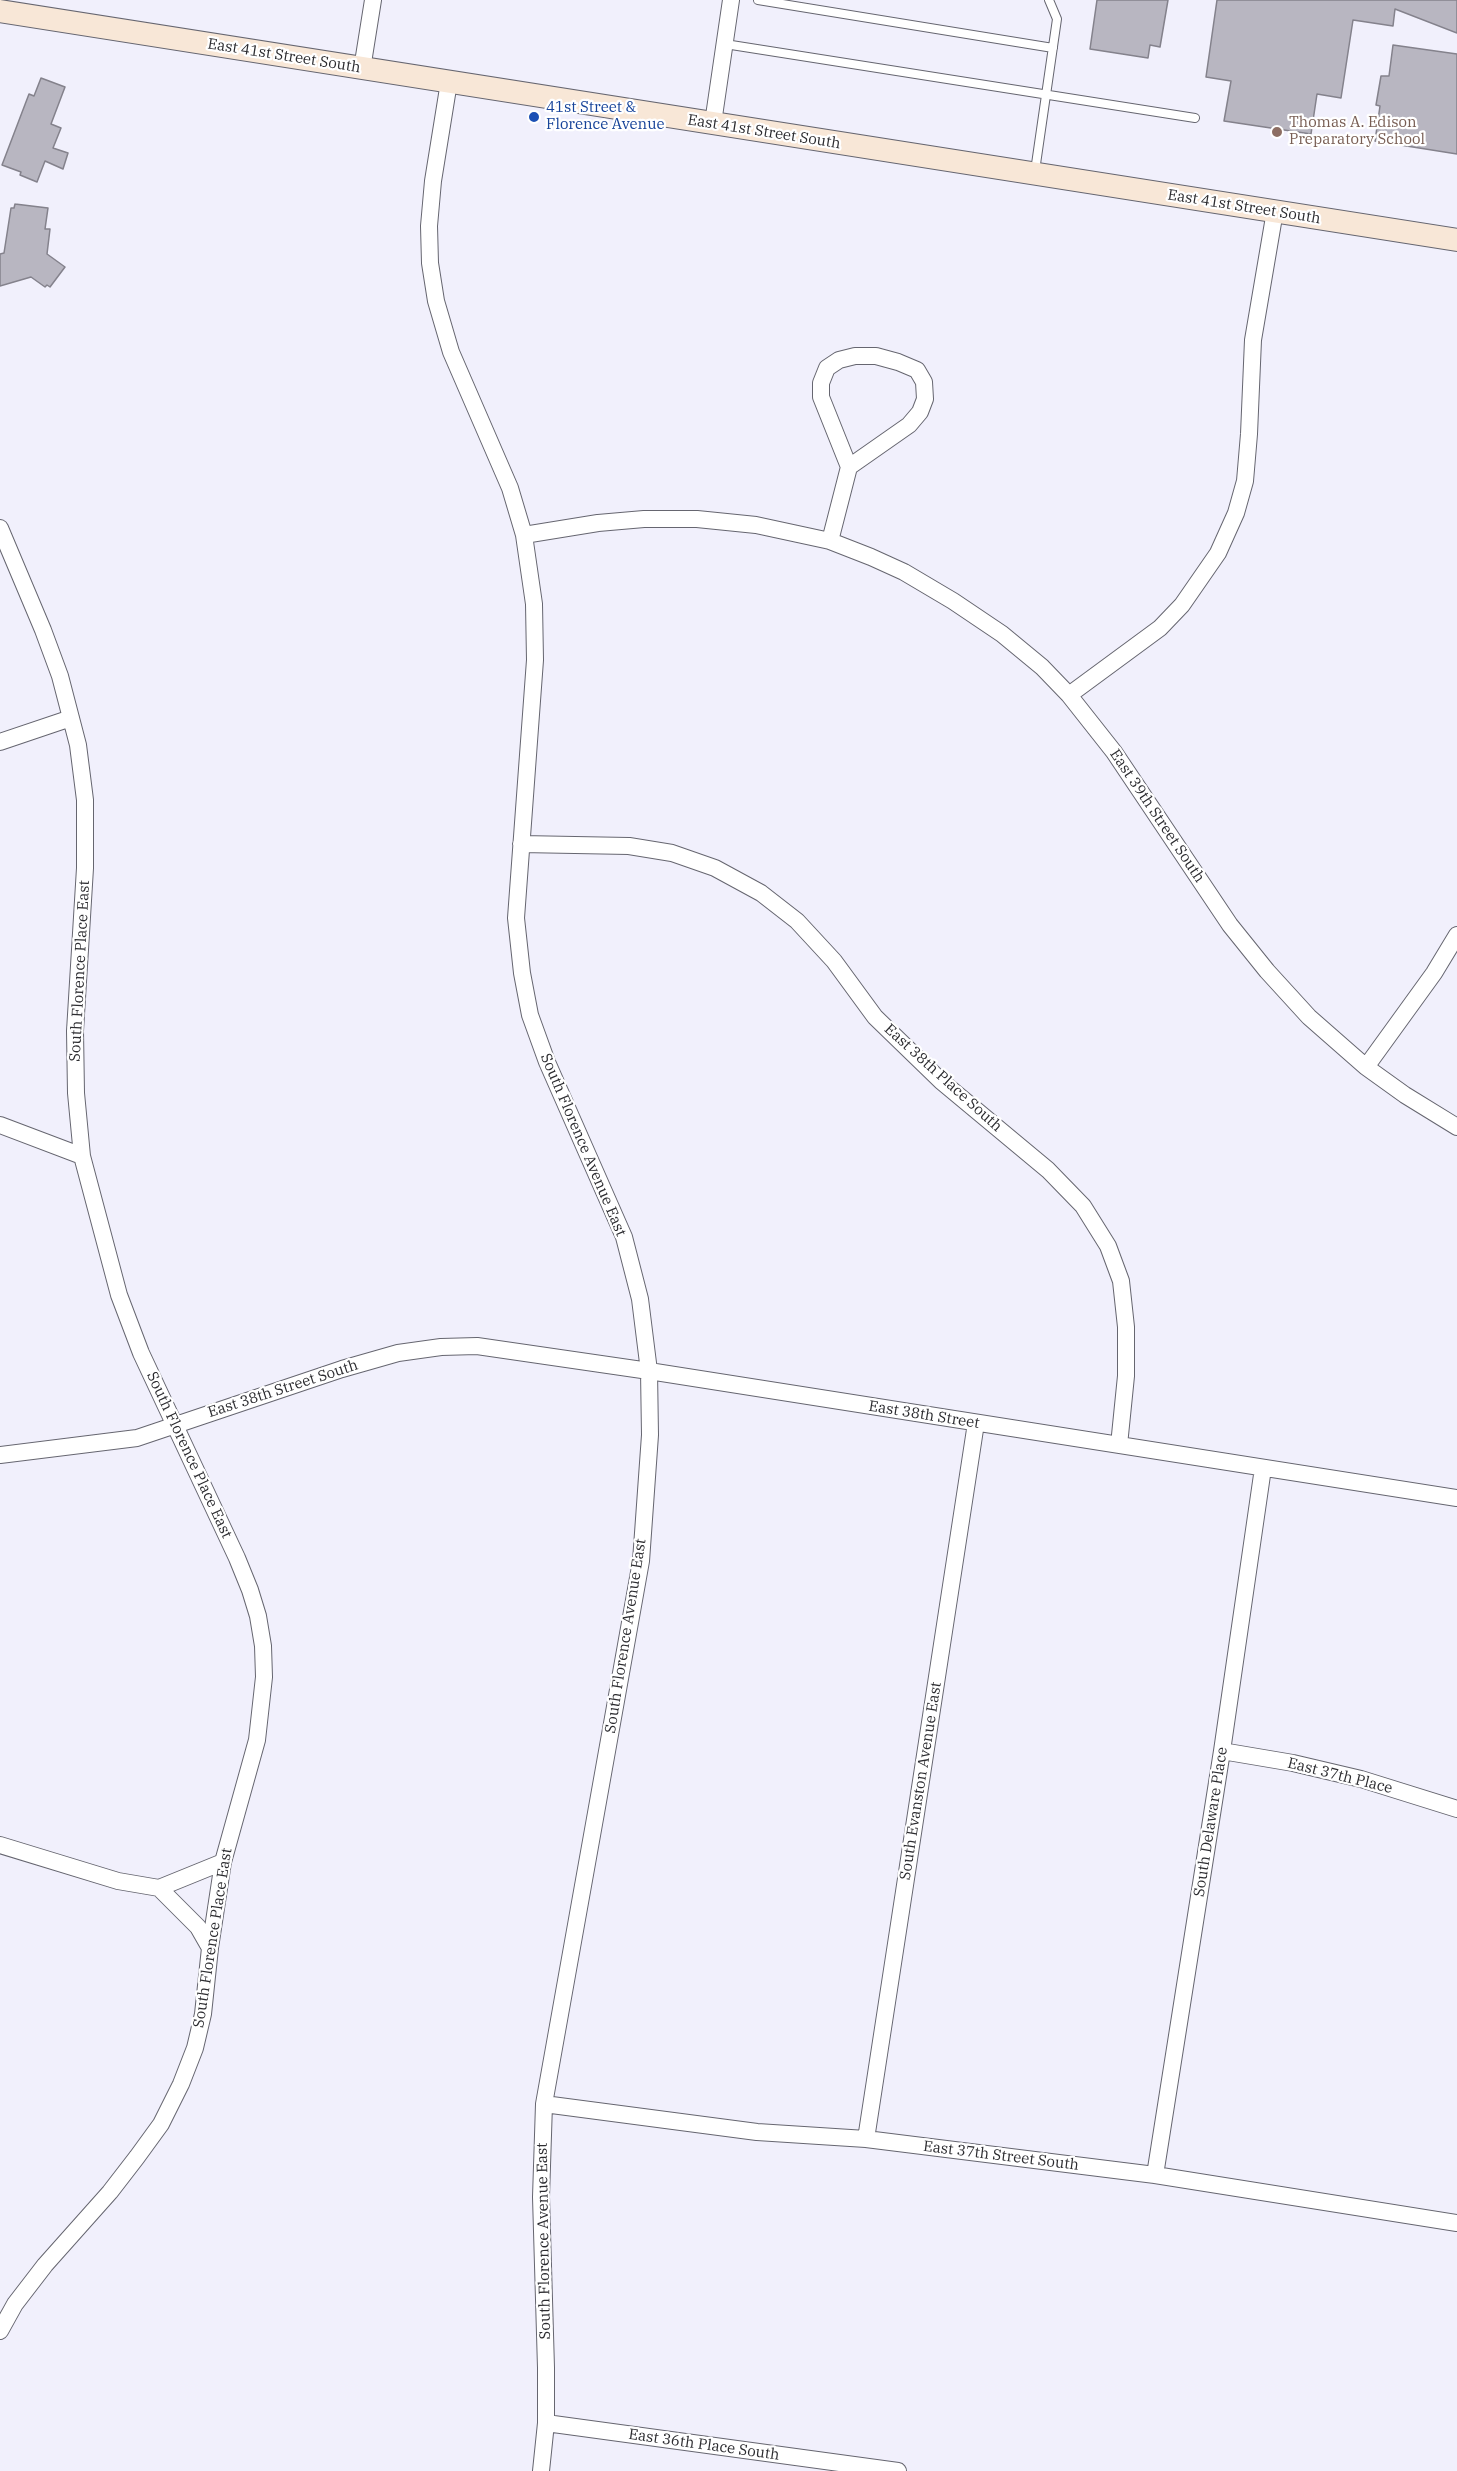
<!DOCTYPE html>
<html>
<head>
<meta charset="utf-8">
<style>
  body { margin:0 }
  canvas { display:block; background:#f1f0fc }
</style>
</head>
<body>
<canvas width="1457" height="2471"></canvas>
<script>
const ctx = document.querySelector('canvas').getContext('2d');
ctx.lineJoin = 'round';
function fillPath(path, color) { ctx.fillStyle = color; ctx.fill(path, 'evenodd'); }
const poly = rows => new Path2D(rows.map(r => 'M' + r).join(''));
function stroke(path, color, width, dash) { ctx.strokeStyle = color; ctx.lineWidth = width; ctx.lineCap = dash ? 'butt' : 'round'; ctx.setLineDash(dash || []); ctx.stroke(path); }
function label(font, color, halo, rows, align = 'center') {
  ctx.font = font + ' "IBM Plex Serif",serif'; ctx.lineWidth = 4.5; ctx.setLineDash([]); ctx.textBaseline = 'middle'; ctx.strokeStyle = halo; ctx.fillStyle = color; for (const [text, x, y, turn = 0] of rows) {
    ctx.save(); ctx.translate(x, y); ctx.rotate((+turn || 0) * Math.PI / 180); ctx.textAlign = isNaN(turn) ? turn : align; if (halo) ctx.strokeText(text, 0, 0); ctx.fillText(text, 0, 0); ctx.restore();
  }
}
const building = poly([
  [1097,0,1168,0,1160,47,1150,45,1148,58,1090,49,1097,0],
  [1217,0,1457,0,1457,33,1395,9,1393,26,1353,20,1341,98,1317,94,1311,134,1224,121,1231,81,1206,77,1217,0],
  [1393,45,1457,54,1457,154,1375,141,1380,106,1376,105,1381,76,1389,76,1393,45],
  [41,78,65,87,51,124,61,128,53,148,68,153,63,169,45,161,37,182,20,175,21,172,2,165,29,94,34,96,41,78],
  [15,204,48,208,45,229,50,229,47,254,65,267,50,287,47,285,45,287,31,277,0,286,0,254,4,253,11,208,14,208,15,204]
]);
fillPath(building, '#b8b6c1');
stroke(building, '#84828c', 1.5);
const service = poly([
  [758,0,1053,48],
  [725,44,1195,118],
  [1035,171,1057,19,1049,0]
]);
const minor = poly([
  [362,69,373,0],
  [449,82,433,181,429,226,430,263,436,301,451,352,510,488,524,535,534,604,535,660,516,918,522,973,530,1015,547,1062,624,1237,640,1299,649,1371,650,1435,641,1561,544,2104,541,2197,546,2368,546,2423,541,2471],
  [713,123,731,0],
  [0,528,43,630,60,676,78,745,85,800,85,868,75,1031,76,1093,82,1156,119,1295,141,1353,237,1558,250,1590,258,1616,263,1646,264,1677,257,1740,223,1862,210,1948,203,2014,195,2048,181,2084,161,2124,137,2157,110,2192,45,2265,15,2304,0,2331],
  [524,535,598,523,644,519,697,519,756,525,830,541,871,557,904,572,953,601,1002,634,1042,667,1069,695,1114,752,1230,925,1267,971,1309,1017,1366,1067,1405,1095,1457,1127],
  [830,541,849,467,821,397,821,383,827,368,839,360,855,356,876,356,898,362,917,370,924,382,925,399,920,412,909,425,849,467],
  [1069,695,1160,628,1182,605,1218,553,1236,513,1245,481,1249,434,1253,340,1275,211],
  [0,742,71,718],
  [521,844,629,846,672,853,715,868,761,893,797,921,834,961,875,1017,941,1081,1048,1170,1083,1206,1108,1246,1121,1281,1126,1327,1126,1376,1119,1445],
  [1366,1067,1434,973,1457,935],
  [0,1125,82,1156],
  [0,1455,137,1438,342,1369,398,1353,441,1347,477,1346,649,1371,1457,1498],
  [1222,1751,1293,1763,1361,1779,1457,1809],
  [0,1845,118,1881,159,1888,198,1927,210,1948],
  [159,1888,223,1862],
  [544,2104,757,2132,866,2139,1155,2175,1457,2223],
  [866,2139,976,1423],
  [1155,2175,1222,1751,1263,1468],
  [546,2423,898,2471]
]);
const secondary = poly([
  [0,11,1457,240]
]);
stroke(service, '#666670', 10);
stroke(minor, '#666670', 18);
stroke(secondary, '#666670', 24);
stroke(service, '#fff', 8);
stroke(minor, '#fff', 16);
stroke(secondary, '#f8e7d7', 22);
for (const [x, y, r, color] of [
  [534,117,6,"#1a4fb4"],
  [1277,132,6,"#8d6e63"]
]) { const dot = new Path2D(); dot.arc(x, y, r, 0, 2 * Math.PI); ctx.fillStyle = color; ctx.fill(dot); stroke(dot, '#fff', 2); }
label('15px', '#2c2c30', '#fff', [
  ["East 41st Street South",284,56,9],
  ["East 41st Street South",764,132,9],
  ["East 41st Street South",1244,207,9],
  ["East 39th Street South",1157,816,56],
  ["South Florence Place East",80,971,-87],
  ["East 38th Place South",943,1078,42],
  ["South Florence Avenue East",583,1145,67],
  ["East 38th Street South",283,1389,-18],
  ["East 38th Street",924,1415,9],
  ["South Florence Place East",189,1455,65],
  ["South Florence Avenue East",626,1636,-81],
  ["East 37th Place",1340,1776,14],
  ["South Evanston Avenue East",921,1781,-81],
  ["South Delaware Place",1211,1822,-81],
  ["South Florence Place East",213,1938,-81],
  ["East 37th Street South",1001,2156,7],
  ["South Florence Avenue East",544,2241,-91],
  ["East 36th Place South",704,2445,8]
]);
label('15px', '#164399', '#fff', [
  ["41st Street &",546,108],
  ["Florence Avenue",546,125]
], 'left');
label('15px', '#785e54', '#fff', [
  ["Thomas A. Edison",1289,123],
  ["Preparatory School",1289,140]
], 'left');
</script>
</body>
</html>
